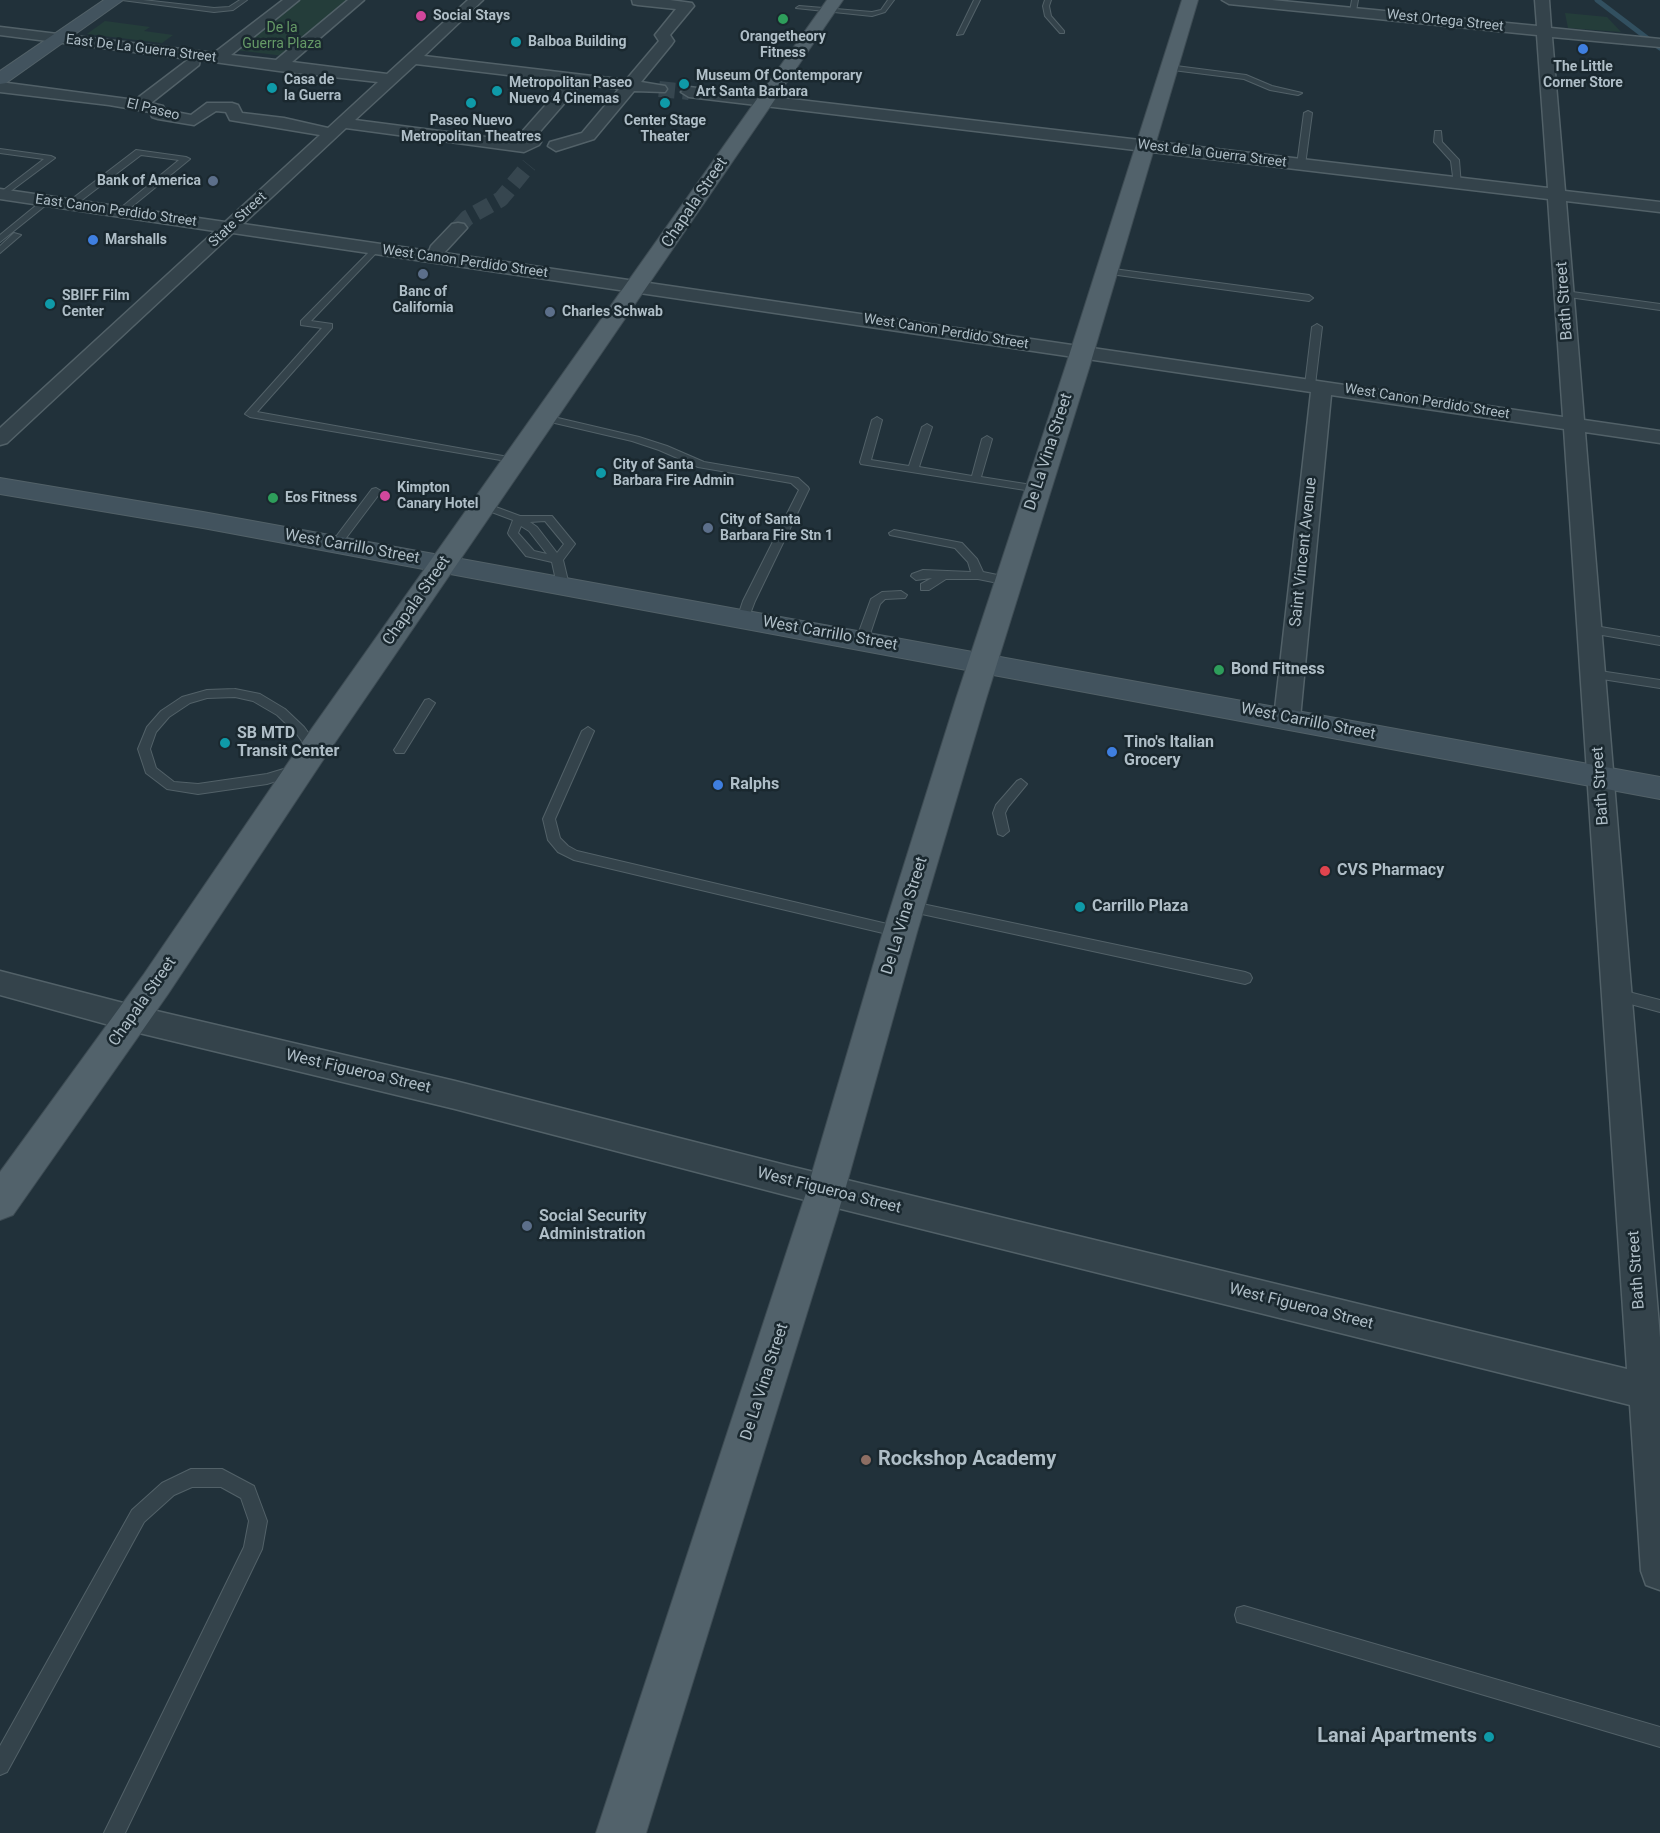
<!DOCTYPE html>
<html>
<head>
<meta charset="utf-8">
<style>
  body { margin:0 }
  canvas { display:block; background:#21313a }
</style>
</head>
<body>
<canvas width="1660" height="1833"></canvas>
<script>
const ctx = document.querySelector('canvas').getContext('2d');
ctx.lineJoin = 'round';
function fillPath(path, color) { ctx.fillStyle = color; ctx.fill(path, 'evenodd'); }
const poly = rows => new Path2D(rows.map(r => 'M' + r).join(''));
function stroke(path, color, width, dash) { ctx.strokeStyle = color; ctx.lineWidth = width; ctx.lineCap = dash ? 'butt' : 'round'; ctx.setLineDash(dash || []); ctx.stroke(path); }
function label(font, color, halo, rows, align = 'center') {
  ctx.font = font + ' Roboto,sans-serif'; ctx.lineWidth = 5; ctx.setLineDash([]); ctx.textBaseline = 'middle'; ctx.strokeStyle = halo; ctx.fillStyle = color; for (const [text, x, y, turn = 0] of rows) {
    ctx.save(); ctx.translate(x, y); ctx.rotate((+turn || 0) * Math.PI / 180); ctx.textAlign = isNaN(turn) ? turn : align; if (halo) ctx.strokeText(text, 0, 0); ctx.fillText(text, 0, 0); ctx.restore();
  }
}
fillPath(poly([
  [300,0,351,0,284,56,236,50],
  [1565,13,1607,17,1621,32,1568,28],
  [105,21,150,27,144,31,173,35,162,43,87,34]
]), '#243d3a');
stroke(poly([
  [1597,0,1660,48]
]), '#325060', 5);
stroke(poly([
  [659,89,689,92],
  [458,228,467,218,501,199,529,165]
]), '#36464f', 16, [16, 8]);
const lane = poly([
  [122,0,143,0,214,8,229,7,240,0,247,0,233,10,214,12,122,0],
  [888,0,894,0,885,12,872,16,796,8,799,6,872,12,881,10,888,0],
  [974,0,980,0,963,34,957,35,974,0],
  [1045,0,1051,0,1049,6,1051,16,1064,31,1064,33,1060,33,1045,16,1043,6,1045,0],
  [1352,0,1358,0,1356,11,1353,13,1350,11,1352,0],
  [1168,65,1246,75,1272,86,1302,93,1298,95,1270,90,1244,79,1165,69,1165,65,1168,65],
  [1308,111,1312,113,1305,165,1301,167,1297,165,1304,113,1308,111],
  [1435,131,1441,131,1442,142,1459,160,1461,186,1454,184,1451,161,1434,142,1435,131],
  [0,149,51,156,55,158,4,196,0,194,1,192,44,159,0,153,0,149],
  [136,150,186,157,190,159,124,213,117,211,179,160,141,155,74,206,68,206,68,202,136,150],
  [44,199,51,201,0,242,0,235,44,199],
  [14,233,21,235,0,253,0,246,14,233],
  [375,246,379,249,378,251,311,321,332,324,332,328,257,412,514,458,518,459,518,463,250,417,245,414,322,328,301,325,301,321,375,246],
  [1106,268,1309,295,1313,298,1309,301,1103,273,1102,271,1106,268],
  [1565,291,1660,304,1660,310,1562,296,1562,292,1565,291],
  [1317,324,1322,327,1315,385,1310,388,1305,385,1312,327,1317,324],
  [545,415,639,437,667,446,704,462,798,478,808,487,809,489,755,601,747,622,739,622,737,619,743,601,799,490,791,483,698,467,659,450,632,441,542,420,542,416,545,415],
  [877,417,882,420,871,460,909,466,922,427,927,424,932,427,919,467,972,476,982,439,987,436,992,439,981,477,1038,486,1043,489,1038,492,861,464,860,462,872,420,877,417],
  [376,488,381,491,380,493,340,546,332,546,332,542,372,489,376,488],
  [485,503,520,516,552,516,575,544,563,560,569,585,567,588,559,588,557,585,552,562,526,556,509,535,508,533,513,520,481,508,481,504,485,503],
  [545,521,564,544,557,553,537,527,530,522,545,521],
  [521,526,529,531,547,554,534,551,518,533,521,526],
  [894,530,962,543,977,559,983,572,1012,578,1014,581,1008,585,978,579,946,579,929,590,921,590,921,584,932,578,916,580,911,576,912,574,923,570,971,572,968,562,955,548,890,535,889,533,894,530],
  [901,591,907,595,905,598,885,599,880,604,868,640,866,643,858,643,856,640,871,599,882,592,901,591],
  [1589,625,1660,637,1660,645,1585,632,1583,629,1589,625],
  [1593,670,1660,680,1660,688,1589,677,1587,674,1589,671,1593,670],
  [235,689,260,694,285,709,304,727,320,749,318,752,310,752,296,733,277,715,253,701,235,697,207,698,190,703,169,717,156,732,150,749,156,768,174,782,198,784,267,774,297,765,301,767,303,770,301,773,267,784,198,794,167,789,146,773,138,749,147,727,161,711,182,697,207,690,235,689],
  [429,699,435,703,404,753,396,753,394,750,396,747,425,700,429,699],
  [588,727,594,731,555,819,560,838,568,846,577,851,900,927,905,928,907,932,905,936,900,937,574,860,558,852,548,840,543,819,582,731,588,727],
  [1021,779,1027,784,1008,807,1005,813,1009,831,1003,836,998,834,993,813,996,805,1017,781,1021,779],
  [908,901,1245,972,1250,974,1252,978,1250,982,1245,984,908,911,903,910,901,906,903,902,908,901],
  [1617,989,1660,1000,1660,1012,1612,999,1610,995,1612,991,1617,989],
  [191,1469,222,1469,254,1486,267,1521,262,1549,125,1833,104,1833,244,1547,249,1521,241,1498,221,1487,192,1487,174,1495,144,1522,7,1772,0,1775,0,1746,132,1510,162,1483,191,1469],
  [1244,1606,1660,1727,1660,1747,1244,1624,1237,1622,1235,1615,1237,1608,1244,1606]
]);
const street = poly([
  [283,0,299,0,231,55,276,60,348,0,364,0,292,62,387,74,468,0,483,0,424,56,626,80,659,41,655,35,676,9,638,5,633,4,632,0,670,0,692,3,694,6,670,35,674,41,672,44,641,82,665,86,667,89,665,92,634,91,594,139,556,151,548,146,550,142,582,133,619,89,581,84,536,136,541,142,539,145,524,152,346,128,243,224,429,251,431,246,452,224,458,223,464,224,467,228,444,253,1563,417,1548,199,689,97,681,92,689,87,1548,188,1537,35,1229,4,1222,0,1272,0,1537,26,1535,0,1549,0,1551,28,1660,39,1660,47,1552,37,1565,191,1660,202,1660,212,1566,201,1584,420,1660,431,1660,443,1585,432,1660,1338,1660,1590,1646,1585,1641,1571,1630,1405,789,1196,455,1109,131,1031,0,995,0,971,131,1005,455,1081,789,1166,1627,1369,1564,429,1331,395,1300,718,1296,724,1287,727,1278,724,1274,718,1311,392,233,233,7,443,0,445,0,428,215,231,0,199,0,189,225,222,320,135,230,120,226,112,216,111,194,125,158,119,152,117,150,112,109,105,0,92,0,82,135,100,189,59,0,35,0,27,214,53,283,0],
  [200,60,279,71,378,82,328,128,284,118,242,113,238,105,232,103,207,103,191,115,165,110,163,106,151,103,199,65,200,60],
  [416,64,566,82,521,133,519,136,524,142,355,120,416,64]
]);
const secondary = poly([
  [104,0,123,0,6,83,0,84,0,71,104,0],
  [0,478,203,512,1660,777,1660,799,203,528,0,494,0,478]
]);
const primary = poly([
  [827,0,843,0,325,757,168,994,13,1215,0,1220,0,1172,144,974,303,741,827,0],
  [1182,0,1198,0,1090,365,986,699,917,932,845,1190,646,1833,596,1833,807,1190,883,932,956,699,1066,365,1182,0]
]);
stroke(lane, '#526168', 2);
stroke(street, '#526168', 3);
stroke(secondary, '#526168', 2);
stroke(primary, '#3e4c54', 2);
fillPath(lane, '#34434b');
fillPath(street, '#34434b');
fillPath(secondary, '#42535e');
fillPath(primary, '#52626b');
for (const [x, y, r, color] of [
  [421,16,6,"#d1479c"],
  [783,19,6,"#2e9e5b"],
  [516,42,6,"#0f9aa8"],
  [1583,49,6,"#3f7fe0"],
  [684,84,6,"#0f9aa8"],
  [272,88,6,"#0f9aa8"],
  [497,91,6,"#0f9aa8"],
  [471,103,6,"#0f9aa8"],
  [665,103,6,"#0f9aa8"],
  [213,181,6,"#5c6f8a"],
  [93,240,6,"#3f7fe0"],
  [423,274,6,"#5c6f8a"],
  [50,304,6,"#0f9aa8"],
  [550,312,6,"#5c6f8a"],
  [601,473,6,"#0f9aa8"],
  [385,496,6,"#d1479c"],
  [273,498,6,"#2e9e5b"],
  [708,528,6,"#5c6f8a"],
  [1219,670,6,"#2e9e5b"],
  [225,743,6,"#0f9aa8"],
  [1112,752,6,"#3f7fe0"],
  [718,785,6,"#3f7fe0"],
  [1325,871,6,"#e0444e"],
  [1080,907,6,"#0f9aa8"],
  [527,1226,6,"#5c6f8a"],
  [866,1460,6,"#8d6e63"],
  [1489,1737,6,"#0f9aa8"]
]) { const dot = new Path2D(); dot.arc(x, y, r, 0, 2 * Math.PI); ctx.fillStyle = color; ctx.fill(dot); stroke(dot, '#1a282f', 2); }
label('bold 14px', '#afbec7', '#1a282f', [
  ["Social Stays",433,16],
  ["Orangetheory",783,37,"center"],
  ["Fitness",783,53,"center"],
  ["Balboa Building",528,42],
  ["The Little",1583,67,"center"],
  ["Corner Store",1583,83,"center"],
  ["Museum Of Contemporary",696,76],
  ["Art Santa Barbara",696,92],
  ["Casa de",284,80],
  ["la Guerra",284,96],
  ["Metropolitan Paseo",509,83],
  ["Nuevo 4 Cinemas",509,99],
  ["Paseo Nuevo",471,121,"center"],
  ["Metropolitan Theatres",471,137,"center"],
  ["Center Stage",665,121,"center"],
  ["Theater",665,137,"center"],
  ["Bank of America",201,181,"right"],
  ["Marshalls",105,240],
  ["Banc of",423,292,"center"],
  ["California",423,308,"center"],
  ["SBIFF Film",62,296],
  ["Center",62,312],
  ["Charles Schwab",562,312],
  ["City of Santa",613,465],
  ["Barbara Fire Admin",613,481],
  ["Kimpton",397,488],
  ["Canary Hotel",397,504],
  ["Eos Fitness",285,498],
  ["City of Santa",720,520],
  ["Barbara Fire Stn 1",720,536]
], 'left');
label('14px', '#afbec7', '#1a282f', [
  ["West Ortega Street",1445,21,6],
  ["East De La Guerra Street",141,49,7],
  ["El Paseo",153,110,14],
  ["West de la Guerra Street",1212,154,7],
  ["East Canon Perdido Street",116,211,8],
  ["State Street",238,220,-43],
  ["West Canon Perdido Street",465,262,8],
  ["West Canon Perdido Street",946,332,9],
  ["West Canon Perdido Street",1427,402,9]
]);
label('14px', '#659966', '#1a282f', [
  ["De la",282,28],
  ["Guerra Plaza",282,44]
]);
label('16px', '#afbec7', '#1a282f', [
  ["Chapala Street",695,203,-56],
  ["Bath Street",1565,301,-94],
  ["De La Vina Street",1049,452,-72],
  ["West Carrillo Street",352,547,10],
  ["Saint Vincent Avenue",1304,552,-84],
  ["Chapala Street",417,601,-55],
  ["West Carrillo Street",830,634,10],
  ["West Carrillo Street",1308,722,11],
  ["Bath Street",1601,786,-94],
  ["De La Vina Street",905,916,-73],
  ["Chapala Street",143,1002,-55],
  ["West Figueroa Street",358,1072,13],
  ["West Figueroa Street",829,1191,14],
  ["Bath Street",1637,1270,-94],
  ["West Figueroa Street",1301,1307,14],
  ["De La Vina Street",765,1382,-72]
]);
label('bold 16px', '#afbec7', '#1a282f', [
  ["Bond Fitness",1231,670],
  ["SB MTD",237,734],
  ["Transit Center",237,752],
  ["Tino's Italian",1124,743],
  ["Grocery",1124,761],
  ["Ralphs",730,785],
  ["CVS Pharmacy",1337,871],
  ["Carrillo Plaza",1092,907],
  ["Social Security",539,1217],
  ["Administration",539,1235]
], 'left');
label('bold 20px', '#afbec7', '#1a282f', [
  ["Rockshop Academy",878,1460],
  ["Lanai Apartments",1477,1737,"right"]
], 'left');
</script>
</body>
</html>
